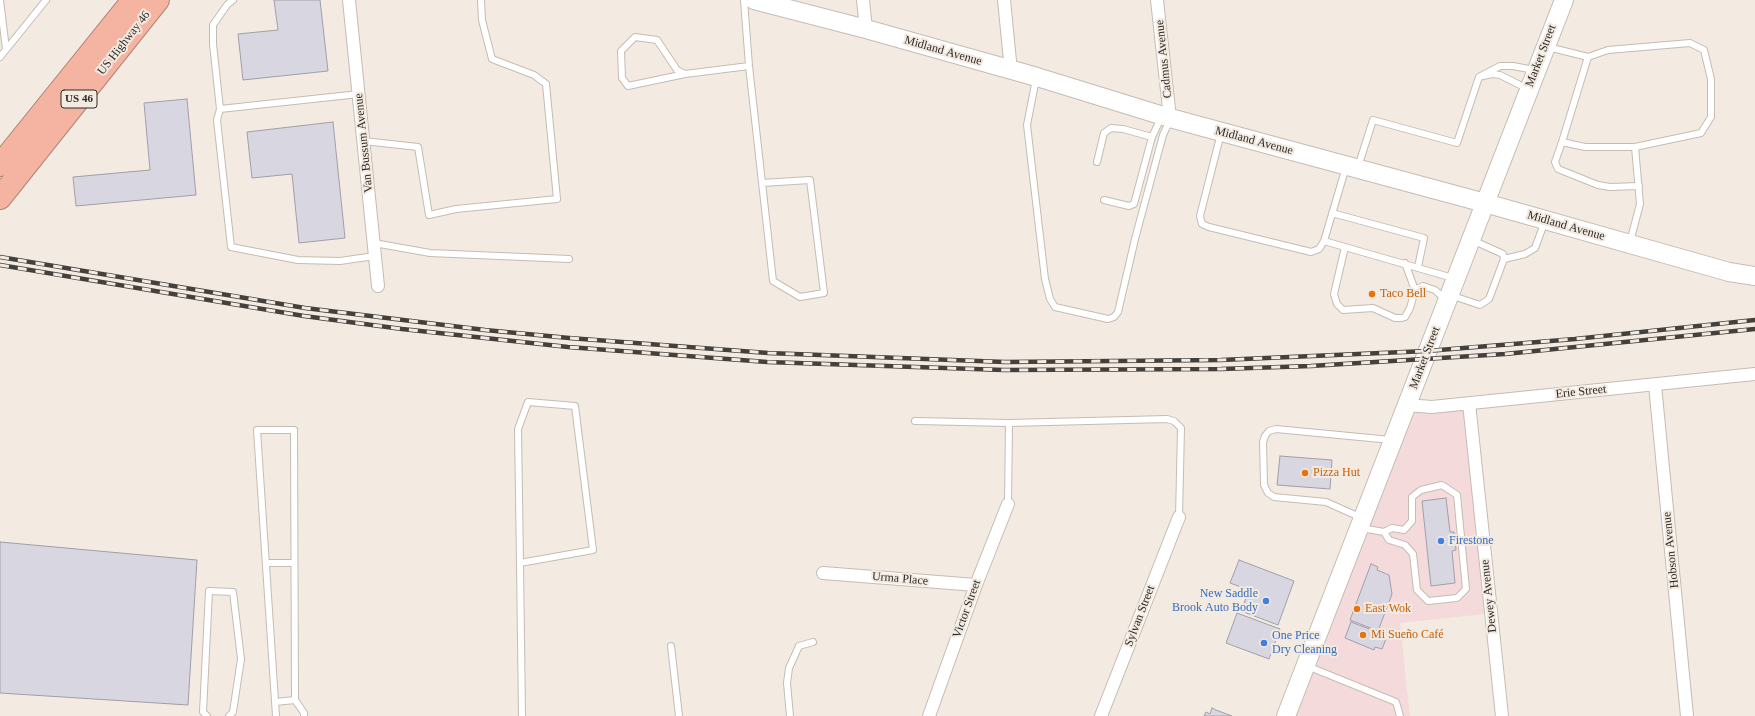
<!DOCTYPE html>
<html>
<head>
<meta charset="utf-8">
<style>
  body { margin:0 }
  canvas { display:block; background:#f3eae1 }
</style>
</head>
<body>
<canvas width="1755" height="716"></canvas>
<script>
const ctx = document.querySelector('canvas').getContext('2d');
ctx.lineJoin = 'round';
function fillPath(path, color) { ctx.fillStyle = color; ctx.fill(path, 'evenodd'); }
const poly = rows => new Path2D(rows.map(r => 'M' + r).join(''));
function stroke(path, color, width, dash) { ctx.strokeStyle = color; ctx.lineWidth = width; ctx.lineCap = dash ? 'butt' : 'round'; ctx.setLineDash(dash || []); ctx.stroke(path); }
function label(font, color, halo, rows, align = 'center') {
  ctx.font = font + ' Georgia,serif'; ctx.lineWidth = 4; ctx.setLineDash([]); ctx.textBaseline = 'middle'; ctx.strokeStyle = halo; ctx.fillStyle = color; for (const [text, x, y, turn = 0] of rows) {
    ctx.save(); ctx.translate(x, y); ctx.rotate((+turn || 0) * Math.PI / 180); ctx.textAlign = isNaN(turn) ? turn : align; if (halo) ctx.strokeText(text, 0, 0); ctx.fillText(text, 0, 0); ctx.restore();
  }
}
fillPath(poly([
  [1466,407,1485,614,1400,623,1410,716,1292,716,1411,410]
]), '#f5dadc');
const building = poly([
  [274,0,320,0,328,71,243,80,238,34,278,30,274,0],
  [187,99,196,195,76,206,73,177,150,170,144,103,187,99],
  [333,122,345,238,299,243,292,174,252,178,247,132,333,122],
  [1280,456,1332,460,1330,489,1277,485,1280,456],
  [1446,498,1450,532,1454,532,1456,550,1452,551,1455,583,1431,586,1422,501,1446,498],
  [0,542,197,560,188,705,0,693,0,542],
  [1239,560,1294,581,1278,625,1241,611,1249,590,1230,583,1239,560],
  [1371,564,1378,567,1377,570,1389,575,1392,594,1378,631,1350,620,1371,564],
  [1237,613,1280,629,1269,659,1226,643,1237,613],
  [1351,622,1380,633,1379,637,1386,639,1382,649,1375,647,1374,650,1345,638,1351,622],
  [1212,708,1216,710,1232,716,1204,716,1206,712,1210,714,1212,708]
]);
fillPath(building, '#d8d6e1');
stroke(building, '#a09fa9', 1);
const lane = poly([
  [0,0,6,49],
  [744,0,749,66,773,281,800,297,824,293,810,180,762,183],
  [1548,47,1588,57,1608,50,1690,43,1704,50,1711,79,1711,117,1701,133,1635,147],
  [0,57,46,0],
  [1588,57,1562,142,1585,147,1635,147,1640,204,1630,242],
  [685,74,628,86,622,78,621,51,635,37,657,40,677,70,685,74,749,66],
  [1036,79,1027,125,1045,279,1050,299,1055,307,1108,319,1114,317,1118,312,1135,239,1163,135,1170,120],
  [1528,89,1500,75,1492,74,1479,77,1500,66,1513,66,1534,70],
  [359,94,220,109,217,120,231,247,298,260,340,261,375,256],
  [220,109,213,44,213,25,227,5,233,0],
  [1221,133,1200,216,1202,224,1209,227,1311,252,1319,249,1324,241,1346,167],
  [364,141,418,147,429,215,456,209,557,199,546,84,534,75,492,59,482,20,481,0],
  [1562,142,1555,162,1558,169,1598,185,1610,187,1639,186],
  [1097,162,1104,133,1111,128,1123,129,1152,137,1161,118],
  [1358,167,1373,120,1457,143,1479,77],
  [1104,200,1129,206,1134,204,1152,137],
  [1332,213,1424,238,1418,267],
  [1324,241,1453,278],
  [374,243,430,253,569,259],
  [1345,247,1334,294,1337,304,1343,310,1373,308,1395,318,1402,318,1405,317,1410,308,1415,290,1423,286,1435,290,1446,300],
  [1504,259,1525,254,1535,248,1545,221],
  [1405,263,1415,290],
  [1450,295,1480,305,1489,299,1504,259,1503,254,1472,240],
  [915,421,1009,423,1167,419,1174,421,1181,428,1179,517],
  [1008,504,1009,423],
  [1362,518,1326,502,1274,497,1268,493,1264,485,1263,442,1265,436,1269,431,1276,429,1391,440],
  [1361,528,1384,532,1392,528,1404,530,1412,521,1412,497,1421,490,1442,485,1457,495,1466,589,1457,598,1428,601,1417,590,1413,554,1405,545,1389,540,1384,532],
  [266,563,294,563],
  [520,563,593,550,575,406,528,402,518,429,520,563,522,716],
  [671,646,679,716],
  [1307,666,1396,702,1400,716],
  [275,702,295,700],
  [207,716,203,712,209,591,233,592,241,659,233,712,229,716],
  [276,716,257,430,294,430,295,700,304,713,304,716],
  [790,716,787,683,789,668,799,646,813,642]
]);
const street = poly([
  [349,0,378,286],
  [863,0,866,29],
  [1004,0,1011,71],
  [1157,0,1170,118],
  [1655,385,1687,716],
  [1469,403,1502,716],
  [1406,405,1432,407,1755,374],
  [823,573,976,585],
  [929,716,976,585,1008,504],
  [1101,716,1179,517]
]);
const secondary = poly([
  [754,0,866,29,1037,77,1170,118,1485,203,1729,272,1755,276],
  [1286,716,1564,0]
]);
const highway = poly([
  [0,165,133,0],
  [0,198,158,0]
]);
stroke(lane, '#c5bcb4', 8);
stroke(street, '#c5bcb4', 14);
stroke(secondary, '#c5bcb4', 20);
stroke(highway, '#af8477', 24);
stroke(lane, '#fff', 6);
stroke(street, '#fff', 12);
stroke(secondary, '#fff', 18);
stroke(highway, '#f5b4a2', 22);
const rail = poly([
  [0,257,305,308,485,330,569,338,768,353,1005,362,1221,360,1427,351,1575,339,1755,320],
  [0,265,304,316,402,329,568,347,767,362,1004,370,1221,369,1311,366,1505,354,1755,329]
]);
stroke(rail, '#44403c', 4.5);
stroke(rail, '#f3eae1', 3, [9]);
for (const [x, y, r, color] of [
  [1372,294,4,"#e8710a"],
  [1305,473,4,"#e8710a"],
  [1441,541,4,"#3f7fe0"],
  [1266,601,4,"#3f7fe0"],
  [1357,609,4,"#e8710a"],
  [1363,635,4,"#e8710a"],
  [1264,643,4,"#3f7fe0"]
]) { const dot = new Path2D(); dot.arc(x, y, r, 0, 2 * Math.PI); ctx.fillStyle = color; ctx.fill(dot); stroke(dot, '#f3eae1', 1.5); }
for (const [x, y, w] of [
  [79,99,36]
]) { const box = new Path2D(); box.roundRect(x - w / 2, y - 9, w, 18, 3); ctx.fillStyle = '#f3eae1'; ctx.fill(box); stroke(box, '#2d2a26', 1); }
label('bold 11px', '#2d2a26', null, [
  ["US 46",79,99]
]);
label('12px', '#2d2a26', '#f3eae1', [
  ["US Highway 46",124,43,-52],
  ["Midland Avenue",943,51,16],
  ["Market Street",1541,56,-69],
  ["Cadmus Avenue",1164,59,-96],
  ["Midland Avenue",1254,141,15],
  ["Van Bussum Avenue",364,143,-96],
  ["Midland Avenue",1566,226,16],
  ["Market Street",1425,358,-69],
  ["Erie Street",1581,392,-6],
  ["Hobson Avenue",1671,550,-96],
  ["Urma Place",900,579,5],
  ["Dewey Avenue",1489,596,-96],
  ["Victor Street",967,609,-70],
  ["Sylvan Street",1140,616,-69]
]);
label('12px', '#c56008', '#f3eae1', [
  ["Taco Bell",1380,294],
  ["Pizza Hut",1313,473],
  ["East Wok",1365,609],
  ["Mi Sueño Café",1371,635]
], 'left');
label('12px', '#366cbe', '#f3eae1', [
  ["Firestone",1449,541],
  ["New Saddle",1258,594,"right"],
  ["Brook Auto Body",1258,608,"right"],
  ["One Price",1272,636],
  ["Dry Cleaning",1272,650]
], 'left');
</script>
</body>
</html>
